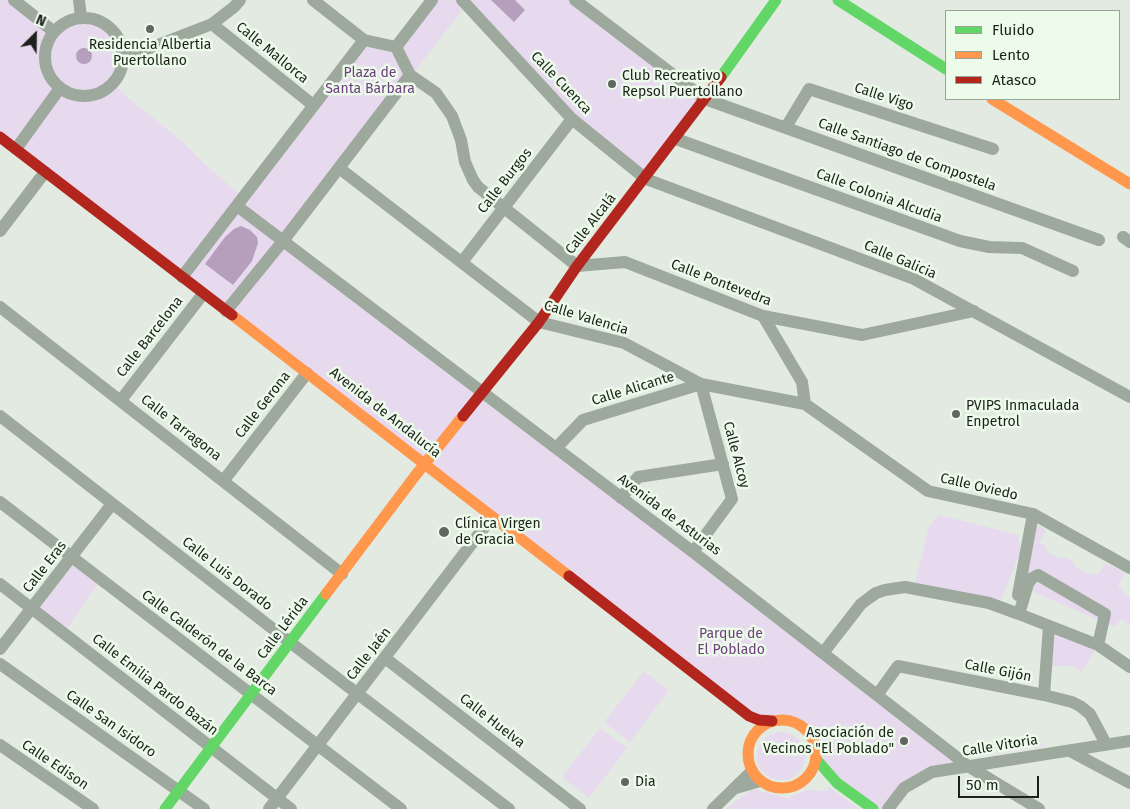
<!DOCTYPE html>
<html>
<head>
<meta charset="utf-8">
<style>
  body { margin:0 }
  #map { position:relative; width:1130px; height:809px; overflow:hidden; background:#e2eae1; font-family:"Fira Sans",sans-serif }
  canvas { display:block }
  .legend { position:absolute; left:945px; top:10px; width:175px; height:90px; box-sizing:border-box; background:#ecfbea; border:1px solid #99a497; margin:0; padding:6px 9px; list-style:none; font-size:15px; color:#1c211b }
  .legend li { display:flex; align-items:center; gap:10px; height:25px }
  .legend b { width:25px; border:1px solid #99a497 }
  .north { position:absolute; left:10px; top:10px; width:50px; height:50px; -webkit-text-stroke:4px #ecfbea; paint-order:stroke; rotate:23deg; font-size:14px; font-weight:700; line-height:20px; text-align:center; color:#1c211b }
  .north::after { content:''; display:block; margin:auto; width:18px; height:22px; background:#1c211b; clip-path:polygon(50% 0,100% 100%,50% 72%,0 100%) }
  .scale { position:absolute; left:958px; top:776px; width:81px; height:22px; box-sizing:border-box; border:2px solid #1c211b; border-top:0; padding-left:6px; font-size:15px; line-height:18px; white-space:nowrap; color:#1c211b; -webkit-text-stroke:4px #ecfbea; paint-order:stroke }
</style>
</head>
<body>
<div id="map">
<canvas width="1130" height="809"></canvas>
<ul class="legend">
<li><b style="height:6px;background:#63d668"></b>Fluido</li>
<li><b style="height:6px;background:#ff974d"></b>Lento</li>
<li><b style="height:6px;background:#b3261e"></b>Atasco</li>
</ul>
<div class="north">N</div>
<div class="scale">50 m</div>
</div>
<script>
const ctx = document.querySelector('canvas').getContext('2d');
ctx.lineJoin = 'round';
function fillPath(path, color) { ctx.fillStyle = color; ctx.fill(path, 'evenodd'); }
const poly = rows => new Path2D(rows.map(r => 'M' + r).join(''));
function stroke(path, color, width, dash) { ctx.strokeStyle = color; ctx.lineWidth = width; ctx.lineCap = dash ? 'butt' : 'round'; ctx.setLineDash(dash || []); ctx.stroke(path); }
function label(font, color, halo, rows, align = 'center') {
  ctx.font = font + ' "Fira Sans",sans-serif'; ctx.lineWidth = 5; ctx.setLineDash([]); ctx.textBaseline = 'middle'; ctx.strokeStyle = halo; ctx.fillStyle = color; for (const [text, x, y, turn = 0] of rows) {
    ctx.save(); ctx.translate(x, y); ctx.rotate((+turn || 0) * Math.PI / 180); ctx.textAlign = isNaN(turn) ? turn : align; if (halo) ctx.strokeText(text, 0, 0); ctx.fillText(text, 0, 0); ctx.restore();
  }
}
fillPath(poly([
  [0,0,14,0,53,31,68,20,81,17,95,18,108,26,118,35,123,46,124,62,115,82,122,93,183,142,210,169,243,197,364,40,396,47,432,0,575,0,705,99,646,179,572,119,466,5,284,241,968,766,932,772,888,809,873,809,816,759,816,747,812,736,806,729,796,723,784,720,759,720,0,137],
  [939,515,1018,535,1021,551,1001,600,915,583,929,526],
  [1037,524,1046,530,1039,543,1045,545,1044,547,1047,549,1046,551,1059,558,1060,557,1064,559,1065,557,1073,561,1072,563,1076,565,1075,567,1088,574,1093,573,1098,575,1105,563,1125,573,1118,586,1123,589,1122,591,1125,593,1124,595,1130,598,1130,625,1121,619,1115,627,1024,588],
  [72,557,101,579,64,633,31,608],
  [1049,626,1098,645,1082,672,1074,666,1046,666],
  [644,671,669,690,630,742,604,722],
  [600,728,627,748,589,798,562,777],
  [1023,729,1045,746,1033,748],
  '757 756a24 24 0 1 1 48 0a24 24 0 1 1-48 0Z',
  [1017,737,1027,749,1006,752],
  [829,787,859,809,726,809,752,789,788,798,806,790,827,791]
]), '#e8daee');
fillPath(poly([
  [491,0,515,0,525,10,514,22],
  '76 56a8 8 0 1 1 16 0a8 8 0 1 1-16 0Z',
  [241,226,250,230,257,237,258,243,252,261,233,285,205,264,225,237,234,229]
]), '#b59fbd');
stroke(poly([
  [14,0,53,31],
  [79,0,81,17],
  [313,0,364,40],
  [462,0,572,119,646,179,914,279,1130,397],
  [575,0,705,99,1099,240],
  '45 57a39 39 0 1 1 78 0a39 39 0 1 1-78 0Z',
  [212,24,313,105],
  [396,47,432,0],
  [124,54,150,48,212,24,234,7,240,0],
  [410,75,436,93,452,116,461,140,465,162,473,180,478,187,577,266,625,262,763,316,862,335,974,311],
  [786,127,809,89,993,149],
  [676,139,960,241,989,247,1022,248,1073,271],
  [16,149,60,88],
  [339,168,539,322,624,343,701,384,805,404,928,491,1033,514,1130,568],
  [237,206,693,552,968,766,1039,809],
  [0,231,45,172],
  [1123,237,1130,242],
  [462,262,572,119],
  [182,277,364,40,396,47,410,75,283,241,226,311],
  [0,307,342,574],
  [763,316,802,382,805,404],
  [121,400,203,294],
  [0,416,291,643,509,809],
  [556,448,583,420,701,384,732,499,693,552],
  [224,480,307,373],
  [621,498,638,477,723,464],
  [0,502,401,809],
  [0,584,291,809],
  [1018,595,1033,514],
  [1019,614,1028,584,1032,578,1038,575,1105,614,1098,645],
  [0,649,112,504],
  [823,653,861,604,869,598,876,593,885,590,905,587,989,603,1019,614,1098,645,1130,667],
  [385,658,580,809],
  [0,664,204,809],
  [877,695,898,666,1044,695,1072,702,1080,706,1090,714,1106,744],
  [1044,695,1049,626],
  [0,745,93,809],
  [1070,751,1130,783],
  [736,788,760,781],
  [269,809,492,517],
  [713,809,752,771],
  [888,809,904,788,932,772,1130,741]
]), '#9ea99d', 12);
stroke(poly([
  [838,0,946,69],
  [721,77,776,0],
  [816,759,837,783,873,809],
  [165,809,326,594]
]), '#63d668', 11);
stroke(poly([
  [992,99,1130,184],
  [232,315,569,576],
  [326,594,415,476,463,416],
  '748 754a34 34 0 1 1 68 0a34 34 0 1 1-68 0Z'
]), '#ff974d', 11);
stroke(poly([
  [0,137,232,315],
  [463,416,539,322,577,266,721,77],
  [569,576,749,716,759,720,772,721]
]), '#b3261e', 11);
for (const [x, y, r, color] of [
  [150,29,5,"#616760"],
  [612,84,5,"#616760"],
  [956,414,5,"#616760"],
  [444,532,6,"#616760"],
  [904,741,5,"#616760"],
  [625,782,5,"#616760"]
]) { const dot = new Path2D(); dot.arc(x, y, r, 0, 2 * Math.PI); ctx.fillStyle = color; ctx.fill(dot); stroke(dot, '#ecfbea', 2); }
label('14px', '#1c211b', '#ecfbea', [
  ["Residencia Albertia",150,45,"center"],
  ["Puertollano",150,61,"center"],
  ["Club Recreativo",622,76],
  ["Repsol Puertollano",622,92],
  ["PVIPS Inmaculada",966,406],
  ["Enpetrol",966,422],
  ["Clínica Virgen",455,524],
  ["de Gracia",455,540],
  ["Asociación de",894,733,"right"],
  ["Vecinos \"El Poblado\"",894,749,"right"],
  ["Dia",635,782]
], 'left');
label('14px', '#1c211b', '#ecfbea', [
  ["Calle Mallorca",272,53,39],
  ["Calle Cuenca",561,83,46],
  ["Calle Vigo",884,97,18],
  ["Calle Santiago de Compostela",907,155,20],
  ["Calle Burgos",505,181,-52],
  ["Calle Colonia Alcudia",879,196,20],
  ["Calle Alcalá",591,224,-52],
  ["Calle Galicia",900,260,23],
  ["Calle Pontevedra",721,283,21],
  ["Calle Valencia",586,318,17],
  ["Calle Barcelona",150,337,-52],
  ["Calle Alicante",633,389,-17],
  ["Calle Gerona",263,405,-52],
  ["Avenida de Andalucía",385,413,38],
  ["Calle Tarragona",181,428,38],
  ["Calle Alcoy",736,455,75],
  ["Calle Oviedo",979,487,13],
  ["Avenida de Asturias",669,515,37],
  ["Calle Eras",45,567,-52],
  ["Calle Luis Dorado",227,574,38],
  ["Calle Lérida",283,628,-53],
  ["Calle Calderón de la Barca",209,643,37],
  ["Calle Jaén",369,654,-52],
  ["Calle Gijón",998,671,11],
  ["Calle Emilia Pardo Bazán",155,685,38],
  ["Calle Huelva",492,721,38],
  ["Calle San Isidoro",111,724,35],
  ["Calle Vitoria",1000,746,-9],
  ["Calle Edison",55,765,34]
]);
label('14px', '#6e407e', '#ecfbea', [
  ["Plaza de",370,73],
  ["Santa Bárbara",370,89],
  ["Parque de",731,634],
  ["El Poblado",731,650]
]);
</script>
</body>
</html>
